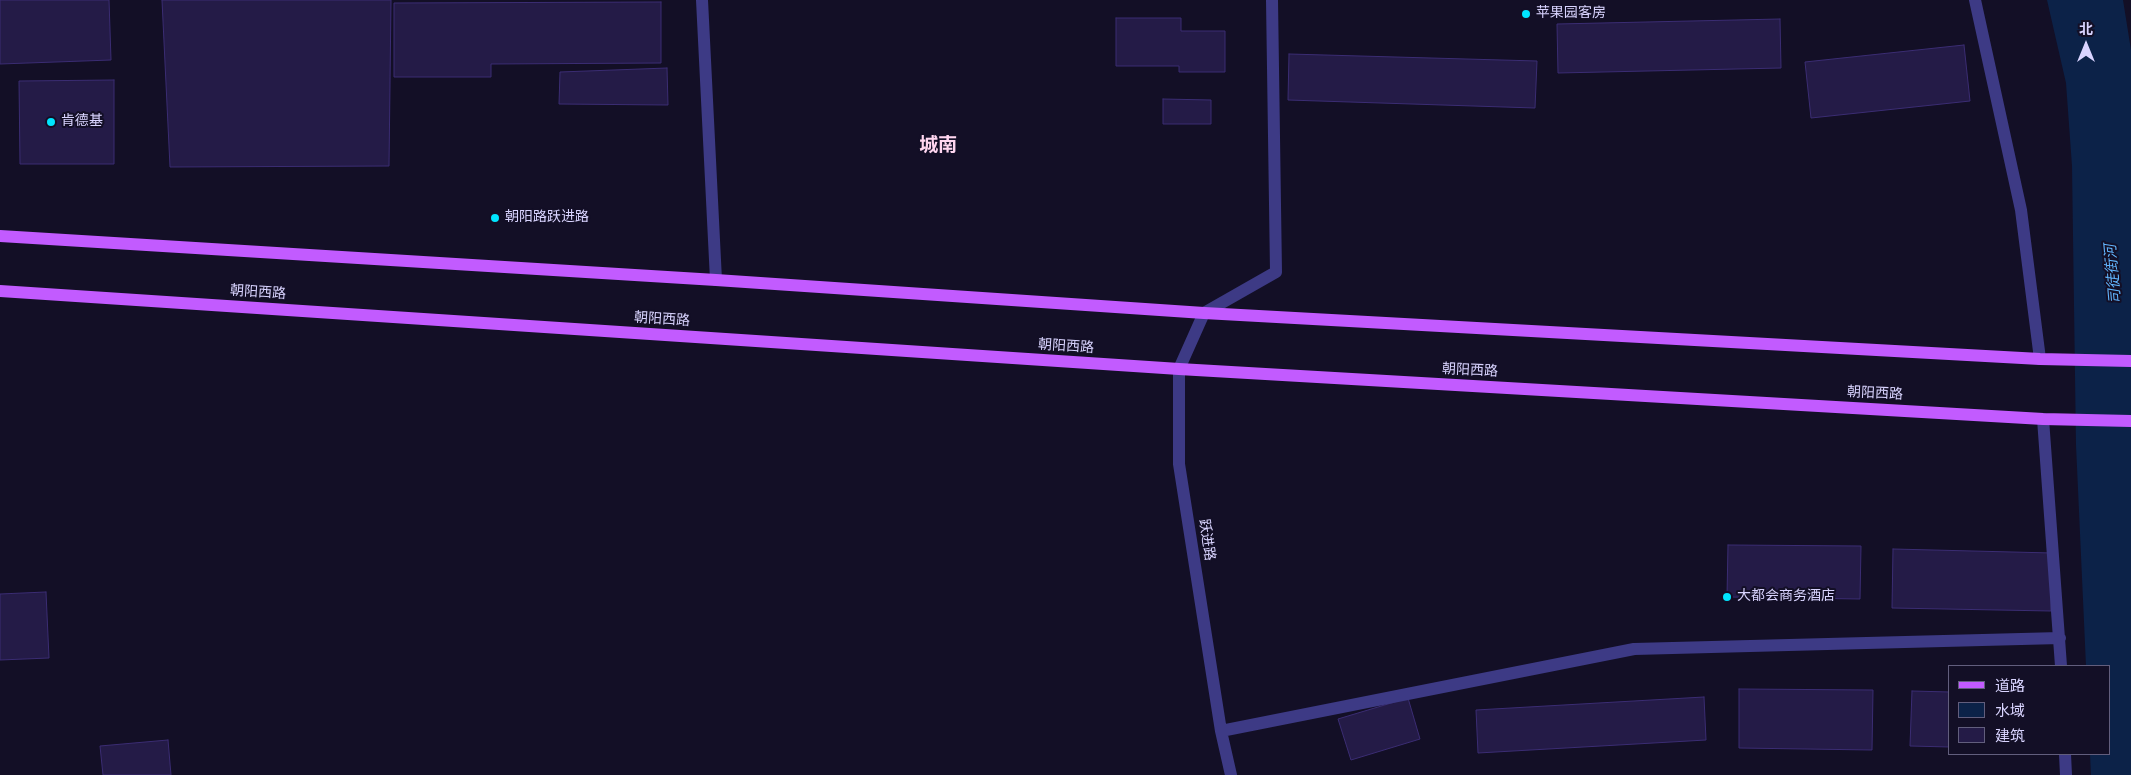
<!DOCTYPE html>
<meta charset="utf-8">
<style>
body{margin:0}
#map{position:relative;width:2131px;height:775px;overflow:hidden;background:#130f26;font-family:"Nunito Sans","Noto Sans SC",sans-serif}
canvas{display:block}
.legend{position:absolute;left:1948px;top:665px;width:162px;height:90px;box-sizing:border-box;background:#130f26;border:1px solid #625e7d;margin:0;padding:6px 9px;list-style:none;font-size:15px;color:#d9d4ff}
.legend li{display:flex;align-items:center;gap:10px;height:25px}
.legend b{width:25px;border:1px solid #625e7d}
.north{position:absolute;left:2061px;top:20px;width:50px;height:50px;-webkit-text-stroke:4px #130f26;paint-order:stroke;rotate:0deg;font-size:14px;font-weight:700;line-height:20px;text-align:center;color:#d9d4ff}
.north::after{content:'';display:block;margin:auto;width:18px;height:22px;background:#d9d4ff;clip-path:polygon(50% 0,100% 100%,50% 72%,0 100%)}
</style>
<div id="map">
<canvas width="2131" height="775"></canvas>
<ul class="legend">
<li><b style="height:6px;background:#c25bff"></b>道路</li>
<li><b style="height:14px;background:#0c2248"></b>水域</li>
<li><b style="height:14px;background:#241b47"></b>建筑</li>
</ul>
<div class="north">北</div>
</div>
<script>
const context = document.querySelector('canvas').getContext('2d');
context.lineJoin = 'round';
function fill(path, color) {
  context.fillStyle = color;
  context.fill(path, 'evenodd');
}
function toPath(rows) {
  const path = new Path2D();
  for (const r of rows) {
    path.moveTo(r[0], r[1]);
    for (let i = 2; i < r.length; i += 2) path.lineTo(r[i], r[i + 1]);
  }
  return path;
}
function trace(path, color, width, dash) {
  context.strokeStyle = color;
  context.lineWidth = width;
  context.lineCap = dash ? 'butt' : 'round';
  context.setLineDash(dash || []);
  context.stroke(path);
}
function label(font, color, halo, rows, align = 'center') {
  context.font = font + ' "Nunito Sans","Noto Sans SC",sans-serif';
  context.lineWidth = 4;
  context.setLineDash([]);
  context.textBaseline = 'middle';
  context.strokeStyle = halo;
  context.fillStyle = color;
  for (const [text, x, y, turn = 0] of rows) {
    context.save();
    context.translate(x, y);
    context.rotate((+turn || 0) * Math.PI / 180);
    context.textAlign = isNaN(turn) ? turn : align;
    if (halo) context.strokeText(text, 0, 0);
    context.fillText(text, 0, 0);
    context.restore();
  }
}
fill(toPath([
 [2047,0,2123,0,2131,50,2131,775,2091,775,2090,754,2110,754,2110,666,2086,666,2076,445,2072,166,2066,83]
]), '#0c2248');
const building = toPath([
 [0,0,109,0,111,60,0,64,0,0],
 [162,0,391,0,389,166,170,167,162,0],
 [661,2,661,63,491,64,491,77,394,77,394,3,661,2],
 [1116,18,1181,18,1181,31,1225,31,1225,72,1179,72,1179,66,1116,66,1116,18],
 [1780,19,1781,68,1558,73,1557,24,1780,19],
 [1964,45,1970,101,1811,118,1805,62,1964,45],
 [1289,54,1537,61,1535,108,1288,100,1289,54],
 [667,68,668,105,559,104,560,72,667,68],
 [114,80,114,164,20,164,19,81,114,80],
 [1163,99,1211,100,1211,124,1163,124,1163,99],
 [1728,545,1861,546,1860,599,1727,597,1728,545],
 [1893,549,2052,553,2051,611,1892,608,1893,549],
 [46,592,49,658,0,660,0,594,46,592],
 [1739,689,1873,690,1872,750,1739,748,1739,689],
 [1912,691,1950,692,1950,747,1910,746,1912,691],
 [1704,697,1706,740,1478,753,1476,710,1704,697],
 [1408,698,1420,739,1351,760,1338,719,1408,698],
 [168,740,171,775,103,775,100,746,168,740]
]);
fill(building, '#241b47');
trace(building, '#3b2d73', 1);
trace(toPath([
 [702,0,716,280],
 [1975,0,2021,210,2040,359],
 [2043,419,2061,666],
 [1221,731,1634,649,2060,638],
 [2065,754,2066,775],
 [1231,775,1221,731,1179,464,1179,369,1204,313,1276,272,1272,0]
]), '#3d3a85', 12);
trace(toPath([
 [0,236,716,280,1204,313,2040,359,2131,361],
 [0,291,1179,369,2043,419,2131,421]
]), '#c25bff', 12);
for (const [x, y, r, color] of [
 [1526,14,5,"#00e5ff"],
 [51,122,5,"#00e5ff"],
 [495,218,5,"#00e5ff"],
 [1727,597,5,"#00e5ff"]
]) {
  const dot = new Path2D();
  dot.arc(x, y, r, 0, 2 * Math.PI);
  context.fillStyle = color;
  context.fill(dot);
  trace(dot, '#130f26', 2);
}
label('14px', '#d9d4ff', '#130f26', [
 ["苹果园客房",1536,14],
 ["肯德基",61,122],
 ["朝阳路跃进路",505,218],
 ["大都会商务酒店",1737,597]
], 'left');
label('14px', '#d9d4ff', '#130f26', [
 ["朝阳西路",258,293,4],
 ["朝阳西路",662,320,4],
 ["朝阳西路",1066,347,4],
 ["朝阳西路",1470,371,3],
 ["朝阳西路",1875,394,3],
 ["跃进路",1206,540,81]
]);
label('italic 15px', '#62b6ff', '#130f26', [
 ["司徒街河",2114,274,-95]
]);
label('bold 19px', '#ffd6f0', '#130f26', [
 ["城南",938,146]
]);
</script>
